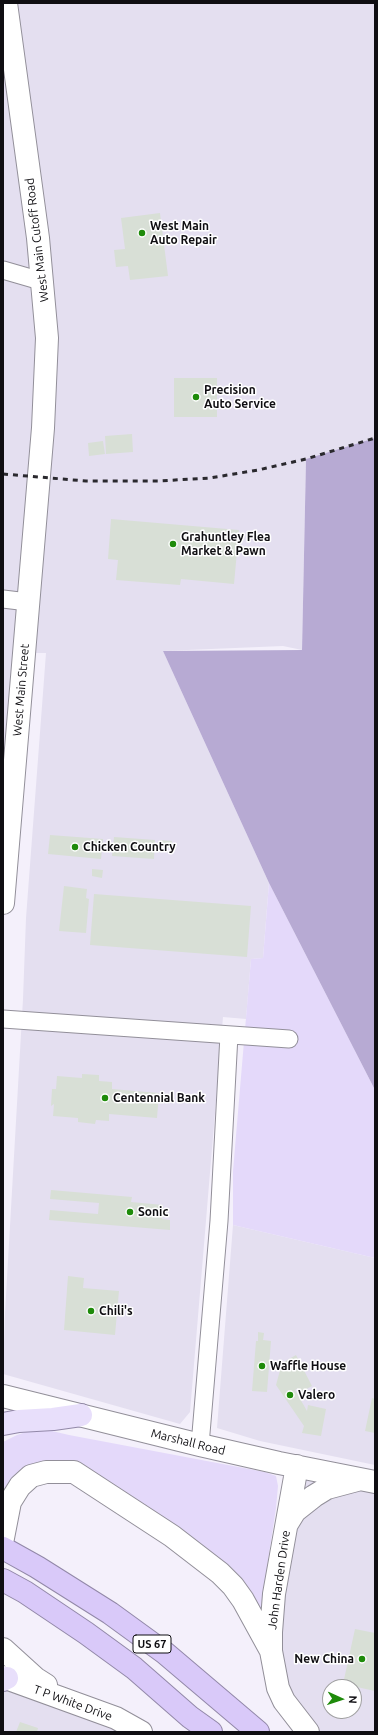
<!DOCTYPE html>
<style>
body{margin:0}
#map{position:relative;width:378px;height:1735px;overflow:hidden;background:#f4f0fb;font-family:Ubuntu,sans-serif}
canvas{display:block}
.frame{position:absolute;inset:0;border:4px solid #0f0e12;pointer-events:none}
.north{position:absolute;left:322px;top:1679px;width:40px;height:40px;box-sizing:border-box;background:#fff;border:1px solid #9f9fa0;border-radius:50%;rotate:93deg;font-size:11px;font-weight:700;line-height:16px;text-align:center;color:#0f0e12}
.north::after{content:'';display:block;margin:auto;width:14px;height:18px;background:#1e8b0a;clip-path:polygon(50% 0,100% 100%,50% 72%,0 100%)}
</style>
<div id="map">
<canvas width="378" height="1735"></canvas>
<div class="frame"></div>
<div class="north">N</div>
</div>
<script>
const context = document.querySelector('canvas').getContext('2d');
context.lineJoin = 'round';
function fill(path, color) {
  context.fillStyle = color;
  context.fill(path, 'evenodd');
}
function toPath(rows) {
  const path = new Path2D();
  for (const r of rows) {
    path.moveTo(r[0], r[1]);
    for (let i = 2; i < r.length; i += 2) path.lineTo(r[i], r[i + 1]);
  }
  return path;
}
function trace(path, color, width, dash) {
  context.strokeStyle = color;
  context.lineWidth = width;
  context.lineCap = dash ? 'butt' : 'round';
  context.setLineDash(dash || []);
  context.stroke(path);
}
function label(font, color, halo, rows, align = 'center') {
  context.font = font + ' Ubuntu,sans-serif';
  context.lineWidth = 3;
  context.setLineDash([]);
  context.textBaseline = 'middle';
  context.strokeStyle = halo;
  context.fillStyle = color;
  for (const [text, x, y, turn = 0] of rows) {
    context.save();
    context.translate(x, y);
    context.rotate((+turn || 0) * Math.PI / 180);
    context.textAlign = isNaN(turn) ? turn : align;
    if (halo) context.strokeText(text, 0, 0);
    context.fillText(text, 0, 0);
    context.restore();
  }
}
fill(toPath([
 [3,3,375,3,375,438,306,459,302,650,283,646,163,651,269,883,263,958,251,959,246,1019,223,1017,190,1412,180,1424,3,1374,5,1313,23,999,26,918,46,653,24,653,3,903],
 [233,1225,375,1258,375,1465,260,1441,217,1428],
 [297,1466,375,1483,375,1732,308,1732,271,1651],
 [330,1687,354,1687,354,1711,330,1711],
 [3,1677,141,1732,3,1732]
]), '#e4dff0');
fill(toPath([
 [269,883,375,1090,375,1258,233,1225,233,1171,251,959,263,958],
 [36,1431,52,1431,69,1435,265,1472,276,1476,278,1486,276,1508,260,1614,88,1469,58,1460,42,1463,22,1472,8,1483,3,1490,3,1442,17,1435,26,1432]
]), '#e4d9fa');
fill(toPath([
 [375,438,375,1090,269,883,163,651,302,650,306,459]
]), '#b7aad3');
fill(toPath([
 [160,213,168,276,130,280,128,266,116,267,114,250,125,249,121,218],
 [174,378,217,378,217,417,174,417],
 [132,434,133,452,106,454,105,436],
 [103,441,105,454,89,456,88,443],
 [111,519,239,530,234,584,181,579,180,585,116,580,118,560,108,559],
 [50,835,103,839,101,859,48,854],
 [114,837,155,840,154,859,112,856],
 [160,840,172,841,172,848,159,847],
 [92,869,103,870,102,878,92,876],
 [64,886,87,889,86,898,89,899,86,933,59,931],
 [94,894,251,906,247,957,90,945],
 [82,1074,99,1075,99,1081,112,1082,112,1089,159,1093,157,1118,109,1114,109,1121,96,1120,95,1124,78,1122,78,1118,53,1116,54,1104,51,1106,52,1089,56,1089,57,1076,82,1078],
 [51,1190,132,1197,131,1202,163,1205,162,1219,170,1220,170,1230,49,1220,50,1210,98,1214,99,1203,50,1199],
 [68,1276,84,1278,83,1288,119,1291,115,1335,64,1330],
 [258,1332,264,1333,263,1340,271,1341,267,1392,252,1391,256,1341,258,1341],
 [296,1355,312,1386,301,1392,298,1388,295,1390,307,1411,308,1405,326,1409,321,1436,302,1433,304,1426,276,1385,282,1363],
 [372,1398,375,1399,375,1433,365,1431],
 [355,1629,375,1633,375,1691,343,1684],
 [20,1722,38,1728,37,1732,16,1732]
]), '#d8dfd6');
const street = toPath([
 [3,270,41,281],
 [3,599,28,602],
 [3,1019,289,1039],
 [200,1445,219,1221,229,1035]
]);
const secondary = toPath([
 [3,903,43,428,47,338,38,238,6,3],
 [3,1396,200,1445,279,1463,375,1482],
 [297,1466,274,1594,271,1632,271,1651,278,1688,284,1701,308,1732],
 [287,1524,295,1511,314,1496,327,1488,357,1480],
 [3,1538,10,1502,20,1486,31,1476,46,1472,74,1472,172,1536,220,1573,233,1586,243,1600,271,1651],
 [3,1649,35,1678,46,1685],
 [3,1677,116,1718,141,1732]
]);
const primary = toPath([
 [3,1424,19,1421,53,1419,81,1415],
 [3,1680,7,1678]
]);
const highway = toPath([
 [3,1548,37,1567,110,1613,165,1653,258,1732],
 [3,1580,25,1592,86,1633,134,1668,190,1717,211,1732]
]);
trace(street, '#928f99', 19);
trace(secondary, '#928f99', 24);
trace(primary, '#9288a8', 24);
trace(highway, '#9288a8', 24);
trace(street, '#fff', 17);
trace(secondary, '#fff', 22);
trace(primary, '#e8dffb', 22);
trace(highway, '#d9c9f9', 22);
trace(toPath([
 [3,474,86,481,158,481,210,478,258,470,306,459,375,438]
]), '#2a292e', 3, [5, 5]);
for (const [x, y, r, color] of [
 [142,233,4,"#1e8b0a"],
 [196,397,4,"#1e8b0a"],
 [173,544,4,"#1e8b0a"],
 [75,847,4,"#1e8b0a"],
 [105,1098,4,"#1e8b0a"],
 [130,1212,4,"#1e8b0a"],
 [91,1311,4,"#1e8b0a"],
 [262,1366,4,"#1e8b0a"],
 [290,1395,4,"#1e8b0a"],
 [362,1659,4,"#1e8b0a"]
]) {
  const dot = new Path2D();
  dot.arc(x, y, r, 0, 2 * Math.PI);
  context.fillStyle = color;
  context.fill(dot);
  trace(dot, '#fff', 1.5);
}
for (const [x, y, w] of [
 [152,1644,38]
]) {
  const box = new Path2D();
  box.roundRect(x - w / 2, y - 9, w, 18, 3);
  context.fillStyle = '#fff';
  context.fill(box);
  trace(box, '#0f0e12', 1);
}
label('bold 11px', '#0f0e12', null, [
 ["US 67",152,1644]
]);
label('bold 12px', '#0f0e12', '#fff', [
 ["West Main",150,226],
 ["Auto Repair",150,240],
 ["Precision",204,390],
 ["Auto Service",204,404],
 ["Grahuntley Flea",181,537],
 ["Market & Pawn",181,551],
 ["Chicken Country",83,847],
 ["Centennial Bank",113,1098],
 ["Sonic",138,1212],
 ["Chili's",99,1311],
 ["Waffle House",270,1366],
 ["Valero",298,1395],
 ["New China",354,1659,"right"]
], 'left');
label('12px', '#0f0e12', '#fff', [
 ["West Main Cutoff Road",37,240,-97],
 ["West Main Street",21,690,-85],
 ["Marshall Road",188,1442,14],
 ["John Harden Drive",279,1580,-82],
 ["T P White Drive",73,1703,20]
]);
</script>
